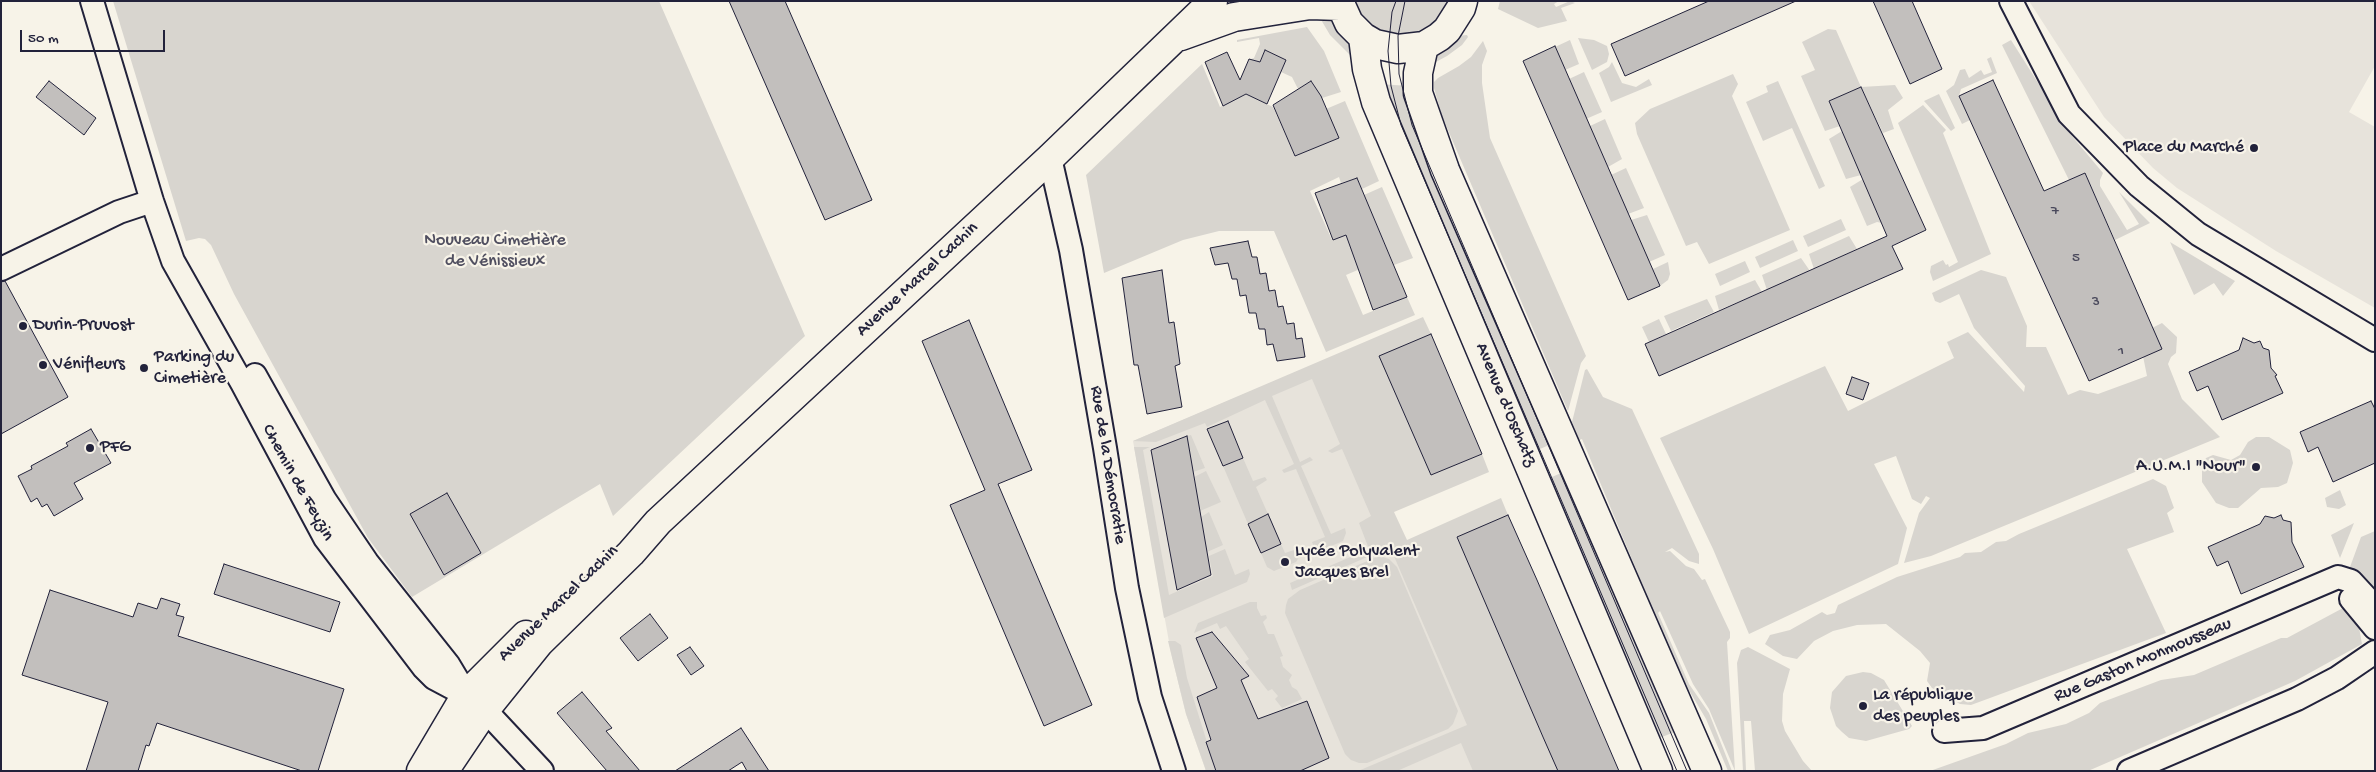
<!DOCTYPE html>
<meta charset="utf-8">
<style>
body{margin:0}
#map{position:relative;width:2376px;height:772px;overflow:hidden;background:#f7f3e8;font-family:"Gochi Hand",sans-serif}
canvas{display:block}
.frame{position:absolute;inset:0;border:2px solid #22223b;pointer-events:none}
.scale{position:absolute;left:20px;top:30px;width:145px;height:22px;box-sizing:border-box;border:2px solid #22223b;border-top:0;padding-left:6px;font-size:15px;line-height:18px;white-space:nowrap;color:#22223b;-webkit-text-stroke:4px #f7f3e8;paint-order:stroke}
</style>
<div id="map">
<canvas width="2376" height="772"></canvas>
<div class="frame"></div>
<div class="scale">50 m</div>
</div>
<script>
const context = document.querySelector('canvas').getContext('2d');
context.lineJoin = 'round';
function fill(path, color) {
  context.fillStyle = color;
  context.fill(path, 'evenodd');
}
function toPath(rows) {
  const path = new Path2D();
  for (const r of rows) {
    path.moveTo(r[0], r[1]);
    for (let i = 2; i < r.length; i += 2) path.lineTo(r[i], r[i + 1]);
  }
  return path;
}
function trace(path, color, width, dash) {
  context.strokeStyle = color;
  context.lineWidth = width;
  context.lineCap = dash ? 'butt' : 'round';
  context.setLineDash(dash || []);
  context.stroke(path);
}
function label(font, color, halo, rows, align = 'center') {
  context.font = font + ' "Gochi Hand",sans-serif';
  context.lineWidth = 4.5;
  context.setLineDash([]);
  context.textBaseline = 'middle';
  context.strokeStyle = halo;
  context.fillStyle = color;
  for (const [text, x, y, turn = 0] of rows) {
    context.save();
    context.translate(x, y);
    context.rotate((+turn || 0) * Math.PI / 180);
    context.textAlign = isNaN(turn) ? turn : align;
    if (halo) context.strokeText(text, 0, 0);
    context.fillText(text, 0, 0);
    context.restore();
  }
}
fill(toPath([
 [2029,1,2375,1,2375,66,2349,112,2375,127,2375,308,2276,251,2177,188,2153,168,2104,117],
 [1327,359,1506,771,1206,771,1186,714,1171,653,1133,441]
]), '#e7e3db');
fill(toPath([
 [113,1,659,1,805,336,613,516,600,484,412,597,368,538,234,294,211,245,205,239,199,238,186,241],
 [1352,1,1449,1,1438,20,1426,29,1413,34,1398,36,1378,31,1368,24,1359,16],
 [1500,1,1559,1,1554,4,1556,7,1570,1,1575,3,1561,8,1567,21,1538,28,1498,9],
 [1320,18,1332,19,1353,47,1351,56,1330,35],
 [1307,27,1324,51,1341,92,1322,98,1311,81,1298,89,1292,77,1281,72,1286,60,1265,50,1259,63,1251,59,1254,58,1260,44,1259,38,1237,42,1237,40],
 [1828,29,1836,30,1861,87,1895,85,1903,98,1888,110,1894,129,1883,133,1861,87,1829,101,1840,126,1825,131,1801,76,1815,70,1802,42],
 [1467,35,1468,37,1462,45,1447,56,1434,63,1427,61,1456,36],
 [1578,38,1594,40,1607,46,1609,54,1607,62,1592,70],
 [1570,40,1579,64,1565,70,1555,47],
 [2011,40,2071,135,2103,173,2100,180,2100,186,2127,230,2139,224,2119,192,2150,223,2115,240,2085,173,2069,180,2002,45],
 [1483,41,1487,51,1482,65,1482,83,1490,138,1586,356,1581,363,1568,411,1442,116,1434,88,1434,82,1438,78,1459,66,1471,57],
 [1991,57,1997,73,1961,89,1959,96,1970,120,1962,124,1946,91,1954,85,1960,70,1965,69,1969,78,1981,70,1984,75,1992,72,1987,59],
 [1612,62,1622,83,1636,87,1649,79,1652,85,1611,102,1599,73,1609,67],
 [1202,64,1220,107,1246,94,1273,107,1295,156,1339,138,1326,109,1345,101,1379,181,1362,189,1357,178,1341,183,1339,177,1310,191,1332,240,1346,235,1360,269,1346,275,1363,315,1407,297,1415,315,1326,352,1274,231,1219,231,1183,240,1104,273,1086,175],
 [1584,72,1602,112,1586,119,1569,79],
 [1733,74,1738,84,1732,96,1790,230,1709,264,1697,242,1686,246,1637,134,1635,123,1650,109],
 [1778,81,1825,186,1819,189,1792,128,1763,141,1746,102,1768,92,1766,86],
 [1378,84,1410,86,1556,442,1533,452],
 [1939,94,1955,128,1951,131,1924,101],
 [1923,105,1946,130,1943,133,1991,254,1933,281,1930,272,1931,266,1943,260,1946,265,1948,264,1949,267,1958,262,1898,123],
 [1605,119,1622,159,1608,167,1590,126],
 [1842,131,1861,175,1846,179,1829,139],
 [1626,168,1644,208,1628,214,1611,175],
 [1863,179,1882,223,1877,222,1867,226,1850,187],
 [1382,187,1413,258,1394,265,1364,195],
 [1647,215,1665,255,1649,262,1631,220],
 [1841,219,1846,230,1808,247,1803,236],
 [1849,236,1857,249,1814,269,1809,254],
 [1793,240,1798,251,1760,268,1755,257],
 [2170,242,2235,281,2223,296,2214,283,2194,295],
 [1801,258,1810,271,1767,290,1762,275],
 [1745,261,1750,272,1720,286,1715,274],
 [1668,262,1670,274,1668,280,1660,286,1653,269],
 [1981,270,2006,277,2027,326,2026,347,2046,347,2068,395,2080,390,2098,394,2147,376,2143,356,2162,349,2152,328,2162,323,2177,337,2176,353,2171,357,2168,364,2182,399,2220,437,1931,556,1904,563,1919,513,1930,498,1926,496,1921,504,1912,499,1896,456,1874,464,1907,528,1898,564,1749,634,1713,549,1660,438,1825,366,1848,411,1954,358,1947,342,1968,332,2024,392,2025,386,1974,328,1959,294,1940,303,1935,301,1932,293],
 [1755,280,1762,292,1719,310,1715,296],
 [1707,299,1714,312,1671,331,1664,316],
 [1423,317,1431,334,1380,356,1431,475,1482,454,1489,472,1394,512,1407,540,1501,498,1508,515,1458,537,1543,737,1571,771,1473,771,1461,743,1397,771,1358,771,1467,725,1390,547,1292,590,1290,583,1369,549,1359,523,1371,516,1342,449,1332,453,1328,451,1340,444,1312,379,1272,396,1300,462,1310,457,1313,460,1301,466,1331,534,1345,528,1346,533,1343,541,1322,550,1314,547,1312,542,1325,537,1296,469,1284,473,1282,470,1294,464,1265,400,1207,427,1205,423,1156,442,1133,441],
 [1659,319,1666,334,1649,342,1642,327],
 [1587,369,1603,397,1632,409,1699,554,1699,564,1689,561,1672,548,1665,552,1670,551,1686,566,1694,569,1702,580,1705,579,1730,632,1730,638,1727,642,1735,771,1709,709,1693,684,1660,611,1658,613,1689,684,1709,713,1732,771,1728,771,1706,719,1680,675,1582,439,1579,440,1572,422,1585,370],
 [1191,435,1205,468,1193,472,1187,436],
 [2256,437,2269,437,2290,450,2293,463,2287,483,2278,487,2261,488,2238,508,2229,508,2216,503,2202,482,2202,466,2206,458,2213,455,2231,460,2240,455,2248,442],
 [1134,447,1150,447,1143,450,1169,595,1213,576,1209,556,1225,549,1235,575,1249,569,1250,574,1247,582,1164,618],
 [1243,458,1253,481,1265,477,1267,480,1256,487,1268,514,1248,524,1223,466],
 [1568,470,1682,729,1652,741,1545,480],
 [1206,471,1221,502,1200,511,1194,477],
 [2153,479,2166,486,2174,508,2167,513,2174,532,2127,549,2166,633,1971,705,1960,704,1932,688,1927,681,1930,663,1920,651,1886,624,1857,625,1833,631,1814,641,1797,659,1783,656,1765,644,1770,635,1790,630,1822,612,1827,615,1835,613,1838,605,1897,577,1960,557,1965,553,1981,552,1996,542,2006,541,2019,534],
 [2340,490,2346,505,2339,509,2327,507,2325,498],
 [1209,512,1223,545,1207,552,1201,517],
 [2354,523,2340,558,2331,535],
 [2375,531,2375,594,2351,571,2350,567,2361,537],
 [1281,544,1285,553,1297,549,1299,557,1296,562,1274,571,1267,567,1261,553],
 [1379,556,1389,559,1397,567,1458,711,1453,724,1448,729,1367,763,1359,763,1351,760,1345,754,1285,613,1286,605,1288,599,1300,590],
 [1250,602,1257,602,1257,608,1261,616,1266,615,1267,618,1263,622,1268,634,1274,634,1283,656,1280,657,1283,667,1292,675,1289,680,1292,687,1297,690,1302,699,1282,708,1275,699,1278,696,1272,689,1268,691,1245,662,1249,659,1226,626,1220,629,1217,623,1194,633,1198,623],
 [2343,608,2358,622,2362,644,2295,681,2088,771,1930,771,2006,744,2028,733,2066,724,2089,713,2100,703,2161,680,2194,675,2281,638,2287,638],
 [1168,641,1175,641,1181,645,1187,678,1216,771,1206,771,1204,765,1186,714],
 [1748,647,1790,669,1783,694,1782,721,1785,731,1803,761,1812,771,1755,771,1751,721,1744,721,1746,771,1743,771,1737,663,1741,650],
 [1863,672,1871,673,1884,680,1912,726,1909,729,1866,741,1849,738,1842,732,1836,726,1830,708,1832,692,1846,676]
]), '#d8d5cf');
const building = toPath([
 [729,1,785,1,872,200,825,220,729,1],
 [1709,1,1796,1,1625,76,1611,44,1709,1],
 [1873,1,1912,1,1942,69,1910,84,1873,1],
 [1555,46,1660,286,1628,300,1523,61,1555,46],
 [1265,50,1286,60,1267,104,1246,94,1223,106,1205,62,1227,52,1240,80,1249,59,1260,62,1265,50],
 [1993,80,2044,191,2085,173,2162,349,2089,381,1959,96,1993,80],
 [49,81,96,118,84,135,36,97,49,81],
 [1311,81,1321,96,1339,138,1295,156,1273,105,1311,81],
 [1861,87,1926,230,1892,246,1903,269,1659,376,1645,344,1887,236,1829,101,1861,87],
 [1357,178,1407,297,1373,310,1346,235,1333,240,1315,193,1357,178],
 [1248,241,1252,257,1257,257,1260,274,1266,273,1269,291,1275,290,1278,307,1283,306,1287,324,1294,323,1296,339,1302,338,1305,357,1277,361,1273,344,1267,345,1265,329,1259,329,1256,313,1249,313,1246,295,1240,296,1237,279,1232,279,1228,263,1215,265,1210,248,1248,241],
 [1162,270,1169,323,1174,322,1180,364,1175,366,1182,407,1147,414,1138,365,1134,365,1122,278,1162,270],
 [5,281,68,397,1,434,1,282,5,281],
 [969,320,1032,470,998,484,1092,705,1044,726,950,505,985,490,922,341,969,320],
 [1431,334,1482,454,1431,475,1379,356,1431,334],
 [2243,338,2254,343,2260,341,2263,348,2269,350,2271,368,2277,375,2275,376,2283,393,2222,420,2208,386,2197,391,2189,372,2239,350,2243,338],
 [1852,377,1869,383,1863,400,1846,394,1852,377],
 [2371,401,2375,409,2375,463,2333,482,2318,447,2308,452,2300,432,2371,401],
 [1228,421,1243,458,1223,466,1207,429,1228,421],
 [91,429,111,463,74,483,83,499,54,516,47,504,42,507,37,498,31,502,18,476,32,469,31,466,68,446,66,443,91,429],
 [1187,436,1211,575,1177,590,1151,450,1187,436],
 [447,493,481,553,444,575,410,514,447,493],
 [1268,514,1281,544,1261,553,1248,524,1268,514],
 [1508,515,1537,580,1619,771,1558,771,1543,737,1457,537,1508,515],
 [2281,515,2283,520,2291,522,2292,542,2304,567,2241,594,2228,561,2217,566,2208,547,2260,524,2265,516,2274,518,2281,515],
 [224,564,340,602,330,632,214,594,224,564],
 [50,590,133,617,138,603,157,609,161,598,180,604,176,615,184,617,178,636,344,689,318,771,302,771,157,723,149,746,146,745,138,771,86,771,108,702,22,675,50,590],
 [650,614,668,638,638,661,620,638,650,614],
 [1212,632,1249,676,1241,680,1258,719,1307,701,1329,758,1300,771,1216,771,1206,742,1211,740,1197,697,1217,688,1196,638,1212,632],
 [690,647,704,666,691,675,677,655,690,647],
 [582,692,612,728,606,731,640,771,607,771,557,713,582,692],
 [741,728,769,771,747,771,742,762,728,771,675,771,741,728]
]);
fill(building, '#c2bfbd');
trace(building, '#22223b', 1);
const minor = toPath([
 [92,1,152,201,173,261,242,383,325,538,424,668,434,678,466,695,485,710,542,771],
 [2011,1,2069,114,2139,186,2198,234,2375,340],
 [1050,158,1071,250,1105,448,1127,588,1150,697,1174,771],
 [1,269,119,212,152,201],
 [255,375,325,500,367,562,448,664,466,694],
 [2351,599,2375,628],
 [1944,731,1983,728,2338,577,2351,581,2375,607],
 [2129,771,2297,699,2337,678,2375,652]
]);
const tertiary = toPath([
 [1339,1,1349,23,1363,37,1375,44,1398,49,1424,46,1439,37,1447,30,1461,8,1463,1],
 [1181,36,1234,17,1310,5,1340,6],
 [1363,37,1367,69,1376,102,1658,771],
 [1424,46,1418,73,1418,93,1445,170,1707,771],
 [421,771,466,695,526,635],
 [444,771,485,710,539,643,631,553,658,522,1050,158,1213,1]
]);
trace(minor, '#22223b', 26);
trace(tertiary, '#22223b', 31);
trace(minor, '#f7f3e8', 22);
trace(tertiary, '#f7f3e8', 28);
trace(toPath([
 [1396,1,1392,12,1388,51,1391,86,1401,125,1677,771],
 [1405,1,1398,36,1399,74,1412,125,1687,771]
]), '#22223b', 1);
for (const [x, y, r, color] of [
 [2254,148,5,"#22223b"],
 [23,326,5,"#22223b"],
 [43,365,5,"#22223b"],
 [144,368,5,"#22223b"],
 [90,448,5,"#22223b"],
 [2256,467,5,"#22223b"],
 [1285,562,5,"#22223b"],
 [1863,706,5,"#22223b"]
]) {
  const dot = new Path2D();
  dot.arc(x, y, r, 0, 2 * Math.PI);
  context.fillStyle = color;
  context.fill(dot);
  trace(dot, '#f7f3e8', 2);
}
label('15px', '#4a495c', null, [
 ["7",2055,212],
 ["5",2076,259],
 ["3",2096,303],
 ["1",2121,352]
]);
label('18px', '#22223b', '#f7f3e8', [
 ["Place du Marché",2244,148,"right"],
 ["Durin-Pruvost",33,326],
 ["Parking du",154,358],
 ["Cimetière",154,379],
 ["Vénifleurs",53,365],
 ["PFG",100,448],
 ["A.U.M.I \"Nour\"",2246,467,"right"],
 ["Lycée Polyvalent",1295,552],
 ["Jacques Brel",1295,573],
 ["La république",1873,696],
 ["des peuples",1873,717]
], 'left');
label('18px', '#504f60', '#f7f3e8', [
 ["Nouveau Cimetière",495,241],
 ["de Vénissieux",495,262]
]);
label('18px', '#22223b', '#f7f3e8', [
 ["Avenue Marcel Cachin",918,280,-43],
 ["Avenue d'Oschatz",1505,405,67],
 ["Rue de la Démocratie",1107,465,81],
 ["Chemin de Feyzin",297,483,61],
 ["Avenue Marcel Cachin",559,604,-44],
 ["Rue Gaston Monmousseau",2143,661,-23]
]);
</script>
